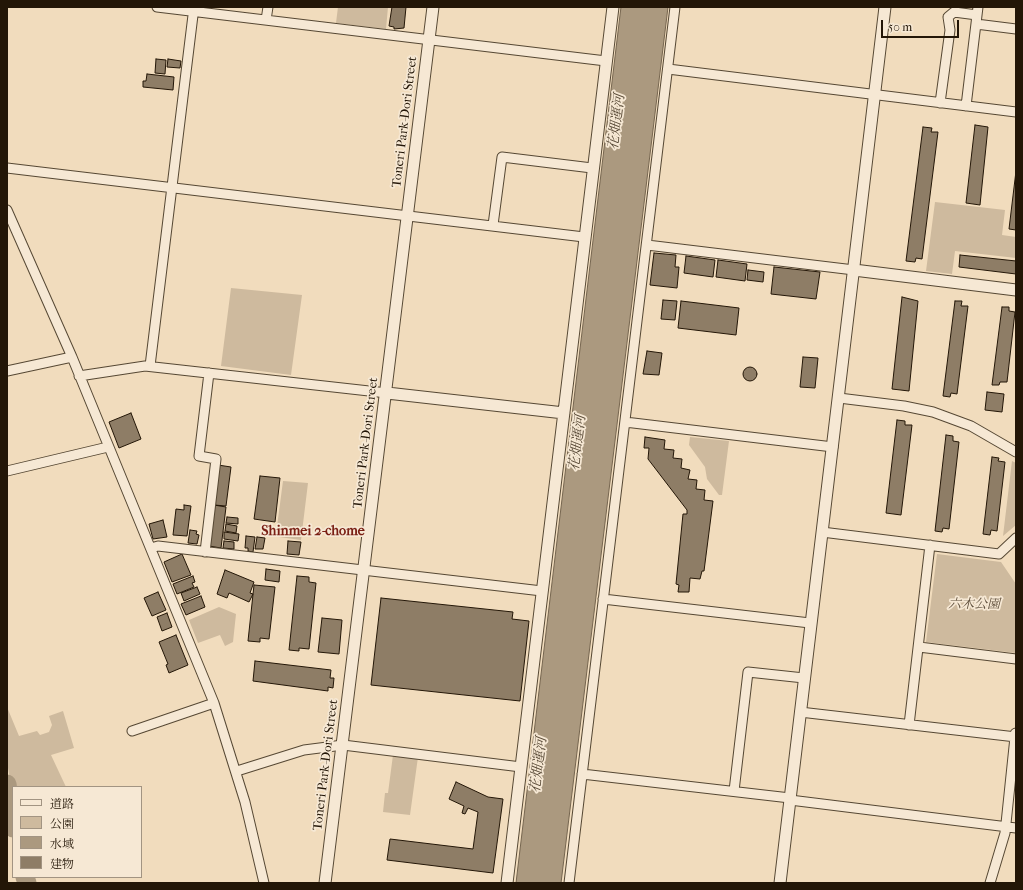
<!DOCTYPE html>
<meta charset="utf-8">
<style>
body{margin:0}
#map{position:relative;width:1023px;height:890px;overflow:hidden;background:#f1dcbd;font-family:"IM FELL French Canon","Noto Serif JP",serif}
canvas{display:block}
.frame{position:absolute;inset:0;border:8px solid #231607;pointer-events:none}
.legend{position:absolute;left:12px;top:786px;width:130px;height:92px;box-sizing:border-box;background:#f6e8d4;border:1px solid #a29482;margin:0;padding:5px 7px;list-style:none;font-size:12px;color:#231607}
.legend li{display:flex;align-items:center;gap:8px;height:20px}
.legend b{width:20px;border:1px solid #a29482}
.scale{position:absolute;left:881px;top:20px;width:78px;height:18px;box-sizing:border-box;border:2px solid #231607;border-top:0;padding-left:5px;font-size:12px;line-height:14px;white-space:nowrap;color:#231607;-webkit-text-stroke:3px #f6e8d4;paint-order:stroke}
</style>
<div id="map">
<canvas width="1023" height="890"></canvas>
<div class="frame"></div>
<ul class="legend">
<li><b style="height:5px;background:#f6e8d4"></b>道路</li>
<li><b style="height:11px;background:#ceba9e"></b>公園</li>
<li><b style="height:11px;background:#ab997f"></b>水域</li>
<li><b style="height:11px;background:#8e7d66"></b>建物</li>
</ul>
<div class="scale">50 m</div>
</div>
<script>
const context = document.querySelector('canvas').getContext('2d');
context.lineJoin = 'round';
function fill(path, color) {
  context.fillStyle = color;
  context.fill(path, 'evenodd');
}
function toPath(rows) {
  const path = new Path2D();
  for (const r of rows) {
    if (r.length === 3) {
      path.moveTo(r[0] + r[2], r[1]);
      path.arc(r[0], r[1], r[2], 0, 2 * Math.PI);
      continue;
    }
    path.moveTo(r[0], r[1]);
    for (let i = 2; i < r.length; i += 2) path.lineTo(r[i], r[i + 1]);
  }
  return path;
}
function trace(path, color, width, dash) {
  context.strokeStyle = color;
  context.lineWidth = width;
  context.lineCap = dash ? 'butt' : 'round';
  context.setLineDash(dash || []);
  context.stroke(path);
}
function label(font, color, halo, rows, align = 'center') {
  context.font = font + ' "IM FELL French Canon","Noto Serif JP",serif';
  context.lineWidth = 3.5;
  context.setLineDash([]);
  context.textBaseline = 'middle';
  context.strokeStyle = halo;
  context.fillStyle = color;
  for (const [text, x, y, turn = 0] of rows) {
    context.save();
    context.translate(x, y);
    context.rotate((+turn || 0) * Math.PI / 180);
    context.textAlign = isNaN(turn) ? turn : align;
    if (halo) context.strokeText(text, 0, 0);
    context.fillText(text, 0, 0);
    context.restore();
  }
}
fill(toPath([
 [338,7,388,7,386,29,336,23],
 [935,202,1005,210,1002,235,1016,237,1016,258,955,251,952,274,926,271],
 [231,288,302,295,291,375,221,366],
 [690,437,729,441,722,495,719,495,707,479,705,467,689,445],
 [1012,461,1016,463,1016,525,1003,536],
 [283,481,308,483,301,540,279,537,276,534],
 [937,554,1001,562,1016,584,1016,653,926,642],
 [219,607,236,614,233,642,225,646,220,635,198,643,189,620],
 [7,707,19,736,37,731,40,735,49,732,52,725,49,716,63,711,74,748,51,755,66,787,13,787,13,797,7,762],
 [393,755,418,757,410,815,383,812,385,793,388,793]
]), '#ceba9e');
const water = toPath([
 [621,7,668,7,561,883,516,883,621,7]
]);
fill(water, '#ab997f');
trace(water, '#75654f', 1);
trace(toPath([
 [7,784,13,828],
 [25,877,27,883]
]), '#ab997f', 19);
const building = toPath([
 [392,7,406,7,404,28,394,29,394,27,389,26,392,7],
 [156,59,166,60,165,74,155,73,156,59],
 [168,59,181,61,180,68,167,67,168,59],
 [147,74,174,77,173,90,143,87,143,81,146,81,147,74],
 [975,125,988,127,980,205,966,203,975,125],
 [923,127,932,128,931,132,938,132,922,259,916,258,915,262,906,261,923,127],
 [1016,171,1016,230,1009,229,1016,171],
 [654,253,676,255,675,267,679,267,677,288,650,285,654,253],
 [960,255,1016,261,1016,274,959,267,960,255],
 [686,256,715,260,713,277,684,273,686,256],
 [718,260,747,264,745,281,716,277,718,260],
 [774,267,820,272,816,299,771,294,774,267],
 [748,270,764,272,763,282,747,280,748,270],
 [902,297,918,301,909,391,892,389,902,297],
 [663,300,677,301,675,320,661,319,663,300],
 [681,301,739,308,736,335,678,328,681,301],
 [955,301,962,301,961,306,968,306,957,394,951,393,950,397,943,396,955,301],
 [1002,307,1009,307,1009,311,1015,312,1007,382,1000,382,999,385,992,385,1002,307],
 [647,351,662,353,659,375,643,374,647,351],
 [803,357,818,358,815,388,800,387,803,357],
 [750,374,7],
 [987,392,1004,394,1002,412,985,410,987,392],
 [131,413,141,439,119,448,109,422,131,413],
 [897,420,905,421,905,425,912,425,901,515,886,513,897,420],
 [946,435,953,436,953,441,959,442,949,529,943,528,942,532,935,531,946,435],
 [645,437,665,440,664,449,674,450,673,458,682,459,681,468,690,470,688,479,697,480,696,489,705,490,704,500,713,501,704,571,702,571,700,579,690,578,689,592,678,592,679,585,676,584,683,514,687,514,687,510,648,459,649,448,644,448,645,437],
 [992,457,999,458,998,461,1005,462,997,531,991,530,990,535,983,534,992,457],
 [218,465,231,467,226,506,214,505,218,465],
 [260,476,280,478,275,522,254,519,260,476],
 [184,505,191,506,187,536,173,535,176,509,184,510,184,505],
 [214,505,226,507,221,548,209,546,214,505],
 [227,517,238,518,238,524,226,523,227,517],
 [163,520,167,537,153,539,149,524,163,520],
 [226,524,237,526,236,533,225,531,226,524],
 [190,530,197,531,196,534,199,535,197,544,188,543,190,530],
 [224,532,239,534,238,541,224,539,224,532],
 [246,536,255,537,253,552,248,551,248,548,245,548,246,536],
 [257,537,265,538,263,549,255,549,257,537],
 [224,541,234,542,234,549,223,548,224,541],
 [288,541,301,542,299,555,287,554,288,541],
 [182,554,191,575,172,582,164,562,182,554],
 [266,569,280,571,279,582,265,580,266,569],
 [225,570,254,582,250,593,253,594,249,602,229,593,227,598,217,594,225,570],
 [193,576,195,582,192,583,194,587,177,594,173,584,193,576],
 [297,576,309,577,309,582,316,583,309,649,299,648,299,651,289,650,297,576],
 [254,585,275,587,269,639,260,638,260,642,248,641,254,585],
 [197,587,200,594,184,601,181,593,197,587],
 [158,592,166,610,152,616,144,598,158,592],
 [201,596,205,607,186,615,181,604,201,596],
 [381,598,513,612,512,619,529,621,520,701,371,685,381,598],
 [167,613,172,627,162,631,157,617,167,613],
 [322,618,342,620,339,654,318,652,322,618],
 [176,635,188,665,169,673,166,665,168,664,159,642,176,635],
 [255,661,331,670,330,678,334,678,333,688,328,687,328,691,253,681,255,661],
 [456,782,488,797,503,799,493,873,387,860,390,839,473,849,478,812,468,808,465,814,462,813,464,806,449,799,456,782]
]);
fill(building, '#8e7d66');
trace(building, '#231607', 1);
const minor = toPath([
 [157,7,606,61],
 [266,20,268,7],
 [976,24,1016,29],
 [668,69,1016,112],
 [940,103,950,30,948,17,954,12,977,15],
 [966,106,978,7],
 [7,168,584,237],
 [7,210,72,357,214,703,245,802,264,883],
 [493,225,502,157,592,168],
 [647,245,854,270],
 [150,366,194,7],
 [7,371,72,357],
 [79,376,145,366,387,393],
 [839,398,904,406,933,412,971,426,1016,452],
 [625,422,833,447],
 [7,471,108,447],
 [822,532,999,554,1016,538],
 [151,548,158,546,542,591],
 [205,552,216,459,199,456,209,373],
 [603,599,810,623],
 [919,647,1016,659],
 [800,712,1016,737],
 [909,725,930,545],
 [132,731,214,703],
 [237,771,304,750,343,745,521,767],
 [582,774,790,798],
 [734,791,748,672,804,678],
 [790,800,1016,828],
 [569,883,675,7],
 [990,883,1005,833,1015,737]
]);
const tertiary = toPath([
 [854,270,1016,290],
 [387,393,564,413],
 [1015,737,1016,734],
 [325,883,433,7],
 [507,883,613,7],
 [780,883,885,7]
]);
trace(minor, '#564834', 11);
trace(tertiary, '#564834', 13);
trace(minor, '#f6e8d4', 9);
trace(tertiary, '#f6e8d4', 11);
label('13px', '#231607', '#f6e8d4', [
 ["Toneri Park-Dori Street",405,122,-83],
 ["Toneri Park-Dori Street",366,443,-83],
 ["Toneri Park-Dori Street",326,765,-83]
]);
label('italic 13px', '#5f4f3c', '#f6e8d4', [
 ["六木公園",974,605]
]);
label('italic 14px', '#594a37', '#f6e8d4', [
 ["花畑運河",617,122,-83],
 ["花畑運河",578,443,-83],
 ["花畑運河",539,765,-83]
]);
label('bold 14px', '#7a1f14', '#f6e8d4', [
 ["Shinmei 2-chome",313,532]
]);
</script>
